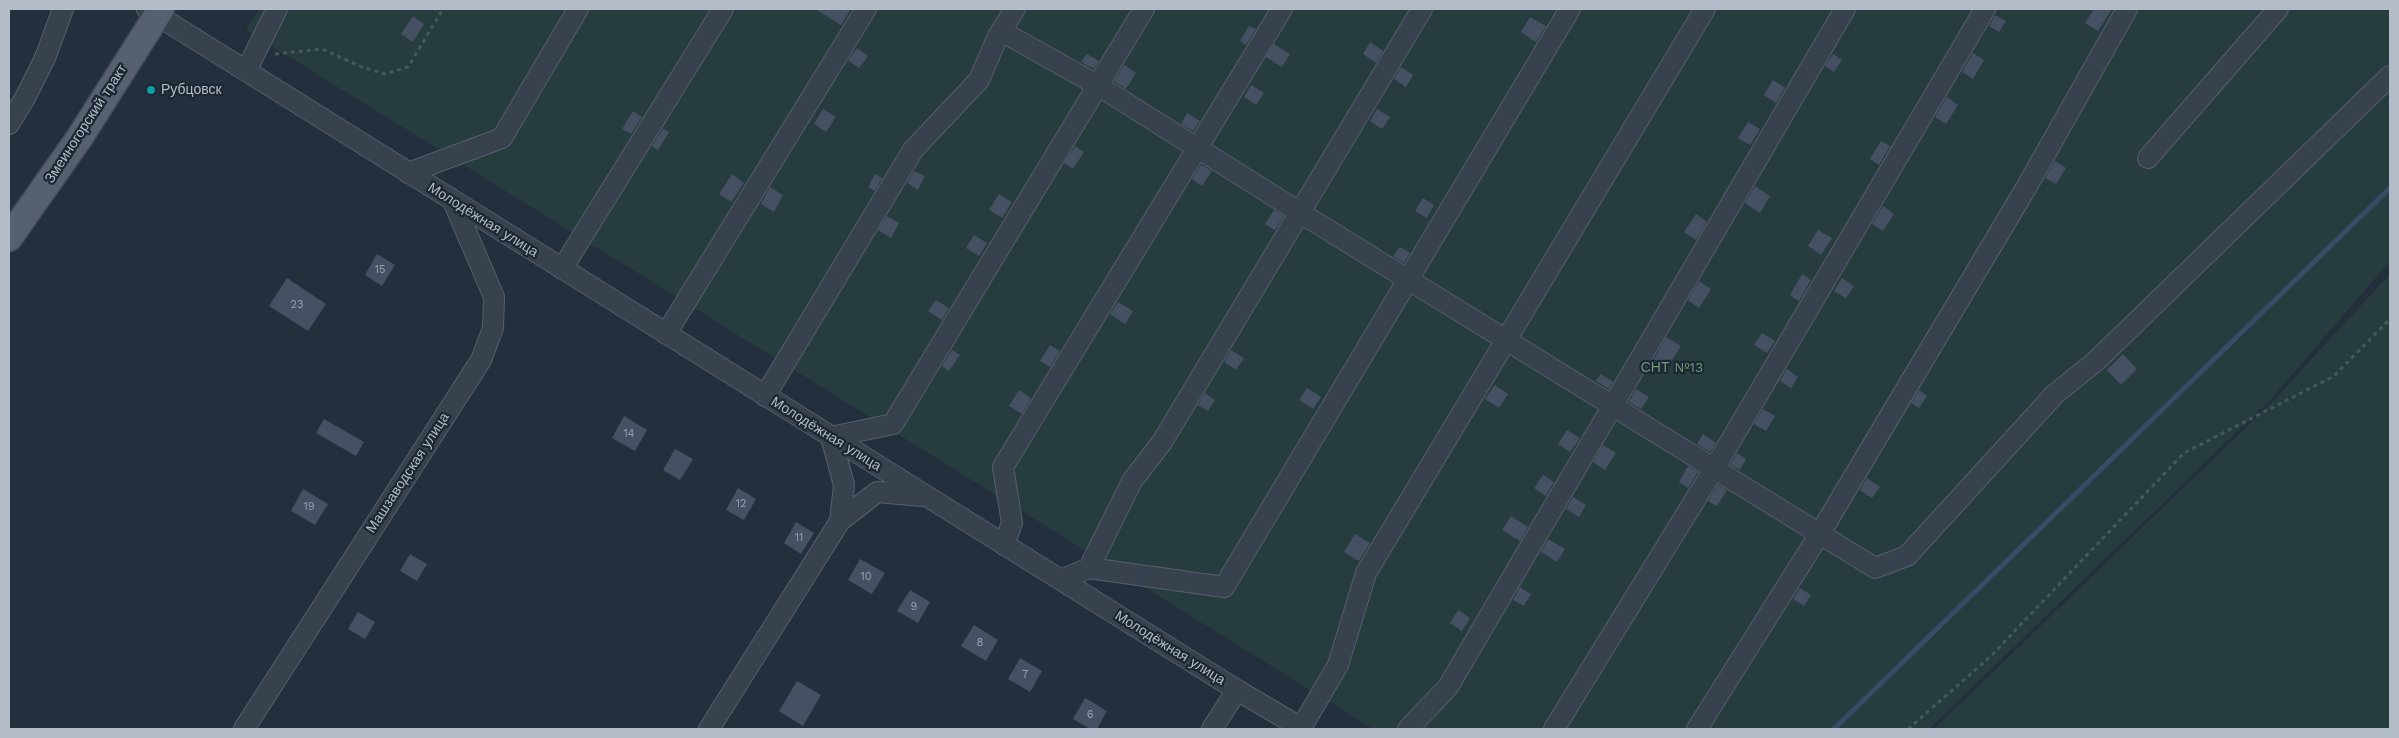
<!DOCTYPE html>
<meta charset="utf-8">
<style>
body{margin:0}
#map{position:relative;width:2399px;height:738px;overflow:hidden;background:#242f3e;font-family:"Work Sans",sans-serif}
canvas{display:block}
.frame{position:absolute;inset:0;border:10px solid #b4bcc9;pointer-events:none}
</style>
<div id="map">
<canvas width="2399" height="738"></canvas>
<div class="frame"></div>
</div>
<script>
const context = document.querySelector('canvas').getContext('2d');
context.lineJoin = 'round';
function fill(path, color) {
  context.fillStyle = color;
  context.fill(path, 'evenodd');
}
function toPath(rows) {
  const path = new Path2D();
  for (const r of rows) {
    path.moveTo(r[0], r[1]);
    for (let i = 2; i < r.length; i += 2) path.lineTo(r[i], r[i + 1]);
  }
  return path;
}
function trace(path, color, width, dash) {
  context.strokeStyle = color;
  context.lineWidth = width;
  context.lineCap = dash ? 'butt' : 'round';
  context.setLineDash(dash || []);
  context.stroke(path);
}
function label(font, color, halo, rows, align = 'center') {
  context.font = font + ' "Work Sans",sans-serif';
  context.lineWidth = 4.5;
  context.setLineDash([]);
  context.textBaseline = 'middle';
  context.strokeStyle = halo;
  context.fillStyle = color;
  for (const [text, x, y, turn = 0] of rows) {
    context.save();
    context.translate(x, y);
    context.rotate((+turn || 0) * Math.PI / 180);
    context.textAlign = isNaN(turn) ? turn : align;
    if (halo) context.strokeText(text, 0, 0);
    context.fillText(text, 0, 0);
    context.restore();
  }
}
fill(toPath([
 [259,9,2390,9,2390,261,2271,399,1929,729,1373,729,246,30],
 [2390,274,2390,729,1934,729,2272,402]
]), '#263c3f');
trace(toPath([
 [1834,729,2390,188]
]), '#394c67', 5);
fill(toPath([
 [815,9,851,9,841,25],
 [2094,9,2112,9,2098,31,2085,23],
 [1995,15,2006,21,1999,32,1989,26],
 [413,16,424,24,413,42,401,34],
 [1530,17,1546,26,1536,42,1521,32],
 [1249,26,1256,29,1246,45,1240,41],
 [1370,42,1383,51,1376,63,1363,54],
 [1274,44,1290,54,1282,67,1266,57],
 [857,48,868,56,859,68,848,60],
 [1973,53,1984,60,1973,79,1962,72],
 [1087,54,1099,61,1094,69,1081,62],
 [1833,54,1842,60,1834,72,1825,66],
 [1124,65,1136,73,1126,89,1114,81],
 [1401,67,1413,75,1406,87,1394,79],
 [1773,80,1785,88,1776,103,1764,95],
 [1251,85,1264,93,1256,105,1244,97],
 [1947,97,1958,105,1946,124,1935,117],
 [823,109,836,117,826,132,814,124],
 [1377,109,1390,117,1382,129,1370,121],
 [633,111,642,117,631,134,622,129],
 [1187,113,1200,121,1193,131,1181,124],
 [1748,122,1760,129,1750,145,1738,138],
 [663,129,669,132,658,150,652,146],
 [1881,141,1890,146,1879,165,1870,159],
 [1075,146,1084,152,1073,169,1064,163],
 [2055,161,2066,168,2056,184,2045,178],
 [1201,165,1212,171,1202,186,1192,179],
 [914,171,925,176,918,190,907,183],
 [732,174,744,183,731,202,719,194],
 [875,174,882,178,875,191,868,187],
 [1755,186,1770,196,1760,213,1745,203],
 [770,187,783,195,774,212,761,204],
 [999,194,1012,202,1002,218,989,210],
 [1423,198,1434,205,1427,218,1415,211],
 [1883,206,1894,214,1883,231,1872,224],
 [1274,210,1284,216,1275,230,1265,224],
 [1696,214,1707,222,1696,240,1684,232],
 [887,216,899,223,891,238,878,230],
 [1818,230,1832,238,1821,255,1808,246],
 [974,235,987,243,979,256,966,248],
 [1400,247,1410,253,1404,263,1393,256],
 [377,254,395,265,382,286,365,275],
 [1802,274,1811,280,1799,301,1790,295],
 [287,278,326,304,308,331,269,306],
 [1842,278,1854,286,1846,298,1834,291],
 [1699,281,1711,289,1699,308,1688,300],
 [936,300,949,308,942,320,928,311],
 [1118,302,1133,311,1125,324,1110,314],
 [1762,333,1775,341,1767,353,1754,345],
 [1666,337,1681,346,1667,368,1654,359],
 [1050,345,1060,351,1050,367,1040,361],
 [952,350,960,355,949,371,942,366],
 [1231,350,1244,358,1236,370,1224,362],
 [2123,354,2137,369,2121,385,2107,370],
 [1787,369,1798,377,1791,388,1780,381],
 [1601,374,1613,382,1609,389,1596,381],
 [1495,385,1508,394,1499,408,1485,399],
 [1307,388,1321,397,1313,409,1299,400],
 [1636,389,1649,397,1641,409,1629,402],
 [1019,390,1031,398,1022,414,1009,406],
 [1919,390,1927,396,1919,408,1911,403],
 [1205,393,1215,400,1208,411,1198,405],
 [1763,409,1775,416,1766,431,1754,424],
 [624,416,647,430,635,451,612,438],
 [324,419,364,442,356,456,316,433],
 [1567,430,1580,438,1570,452,1558,444],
 [1703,434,1716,443,1710,452,1697,444],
 [1603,445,1616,453,1605,470,1593,462],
 [675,449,693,459,680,480,663,470],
 [1737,453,1746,459,1740,470,1730,465],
 [1688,466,1698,472,1688,488,1679,482],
 [1543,475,1554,482,1546,496,1534,488],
 [1867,478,1880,487,1872,498,1860,490],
 [1718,485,1727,490,1717,506,1708,501],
 [738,488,756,499,744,520,726,510],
 [303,489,328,504,315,525,291,511],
 [1573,497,1586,505,1579,517,1566,509],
 [1511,516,1528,527,1520,541,1502,530],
 [796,522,814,533,801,554,784,543],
 [1355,534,1370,543,1359,561,1344,552],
 [1548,539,1565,549,1557,562,1541,552],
 [410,554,427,564,417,581,400,571],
 [860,559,885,573,872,594,848,580],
 [1520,587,1531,594,1524,606,1513,600],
 [1800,588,1811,595,1804,606,1793,599],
 [910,590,930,602,918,623,897,611],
 [1458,610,1470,618,1462,631,1450,623],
 [358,612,375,622,365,639,348,629],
 [974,625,998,640,986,661,961,646],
 [1020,658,1042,671,1030,692,1008,679],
 [797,681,821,695,803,726,779,711],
 [1085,698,1107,711,1097,729,1090,729,1073,719]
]), '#455162');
const minor = toPath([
 [147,9,1237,690,1303,729],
 [1001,31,1099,86,1299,212,1875,568,1907,556,2055,394,2096,361,2390,76],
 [251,61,277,9],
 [9,124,25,98,45,58,63,9],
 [2148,158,2278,9],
 [408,173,502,138,578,9],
 [562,269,723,9],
 [666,334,866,9],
 [765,396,913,150,979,80,998,36,1015,9],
 [840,521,844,485,831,437,893,424,1144,9],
 [1004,545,1012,523,1003,467,1282,9],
 [1089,568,1132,481,1162,442,1422,9],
 [1061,580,1089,568,1224,587,1570,9],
 [1301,728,1338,665,1366,573,1705,9],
 [244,729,481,360,493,328,494,297,453,201],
 [709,729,840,521,877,492,922,496],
 [1212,729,1237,690],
 [1408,729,1448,687,1845,9],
 [1554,729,1714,469,1985,9],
 [1697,729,1819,535,2026,188,2127,9]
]);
const major = toPath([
 [9,238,80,137,161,9]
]);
trace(minor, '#565f6c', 22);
trace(major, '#414a57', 29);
trace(toPath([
 [275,54,322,49,362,67,385,74,408,67,443,9],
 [1908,729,1990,657,2184,453,2334,376,2390,319]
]), '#44595c', 3, [4, 4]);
trace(minor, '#38414e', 20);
trace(major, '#56606e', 26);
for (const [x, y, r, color] of [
 [151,90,5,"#0f9aa8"]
]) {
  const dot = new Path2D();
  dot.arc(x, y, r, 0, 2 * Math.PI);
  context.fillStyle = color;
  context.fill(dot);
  trace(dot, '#1d2633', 2);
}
label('11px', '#98a1af', null, [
 ["15",380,270],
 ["23",297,305],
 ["14",629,434],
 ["12",741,504],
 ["19",309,507],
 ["11",799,538],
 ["10",866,577],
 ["9",914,607],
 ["8",980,643],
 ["7",1025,675],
 ["6",1090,715]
]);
label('14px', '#b4bcc9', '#1d2633', [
 ["Рубцовск",161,90]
], 'left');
label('14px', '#b4bcc9', '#1d2633', [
 ["Змеиногорский тракт",86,124,-57],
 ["Молодёжная улица",483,220,32],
 ["Молодёжная улица",826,434,32],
 ["Машзаводская улица",408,473,-57],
 ["Молодёжная улица",1170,648,32]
]);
label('14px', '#6b9a76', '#1d2633', [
 ["СНТ №13",1672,368]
]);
</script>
